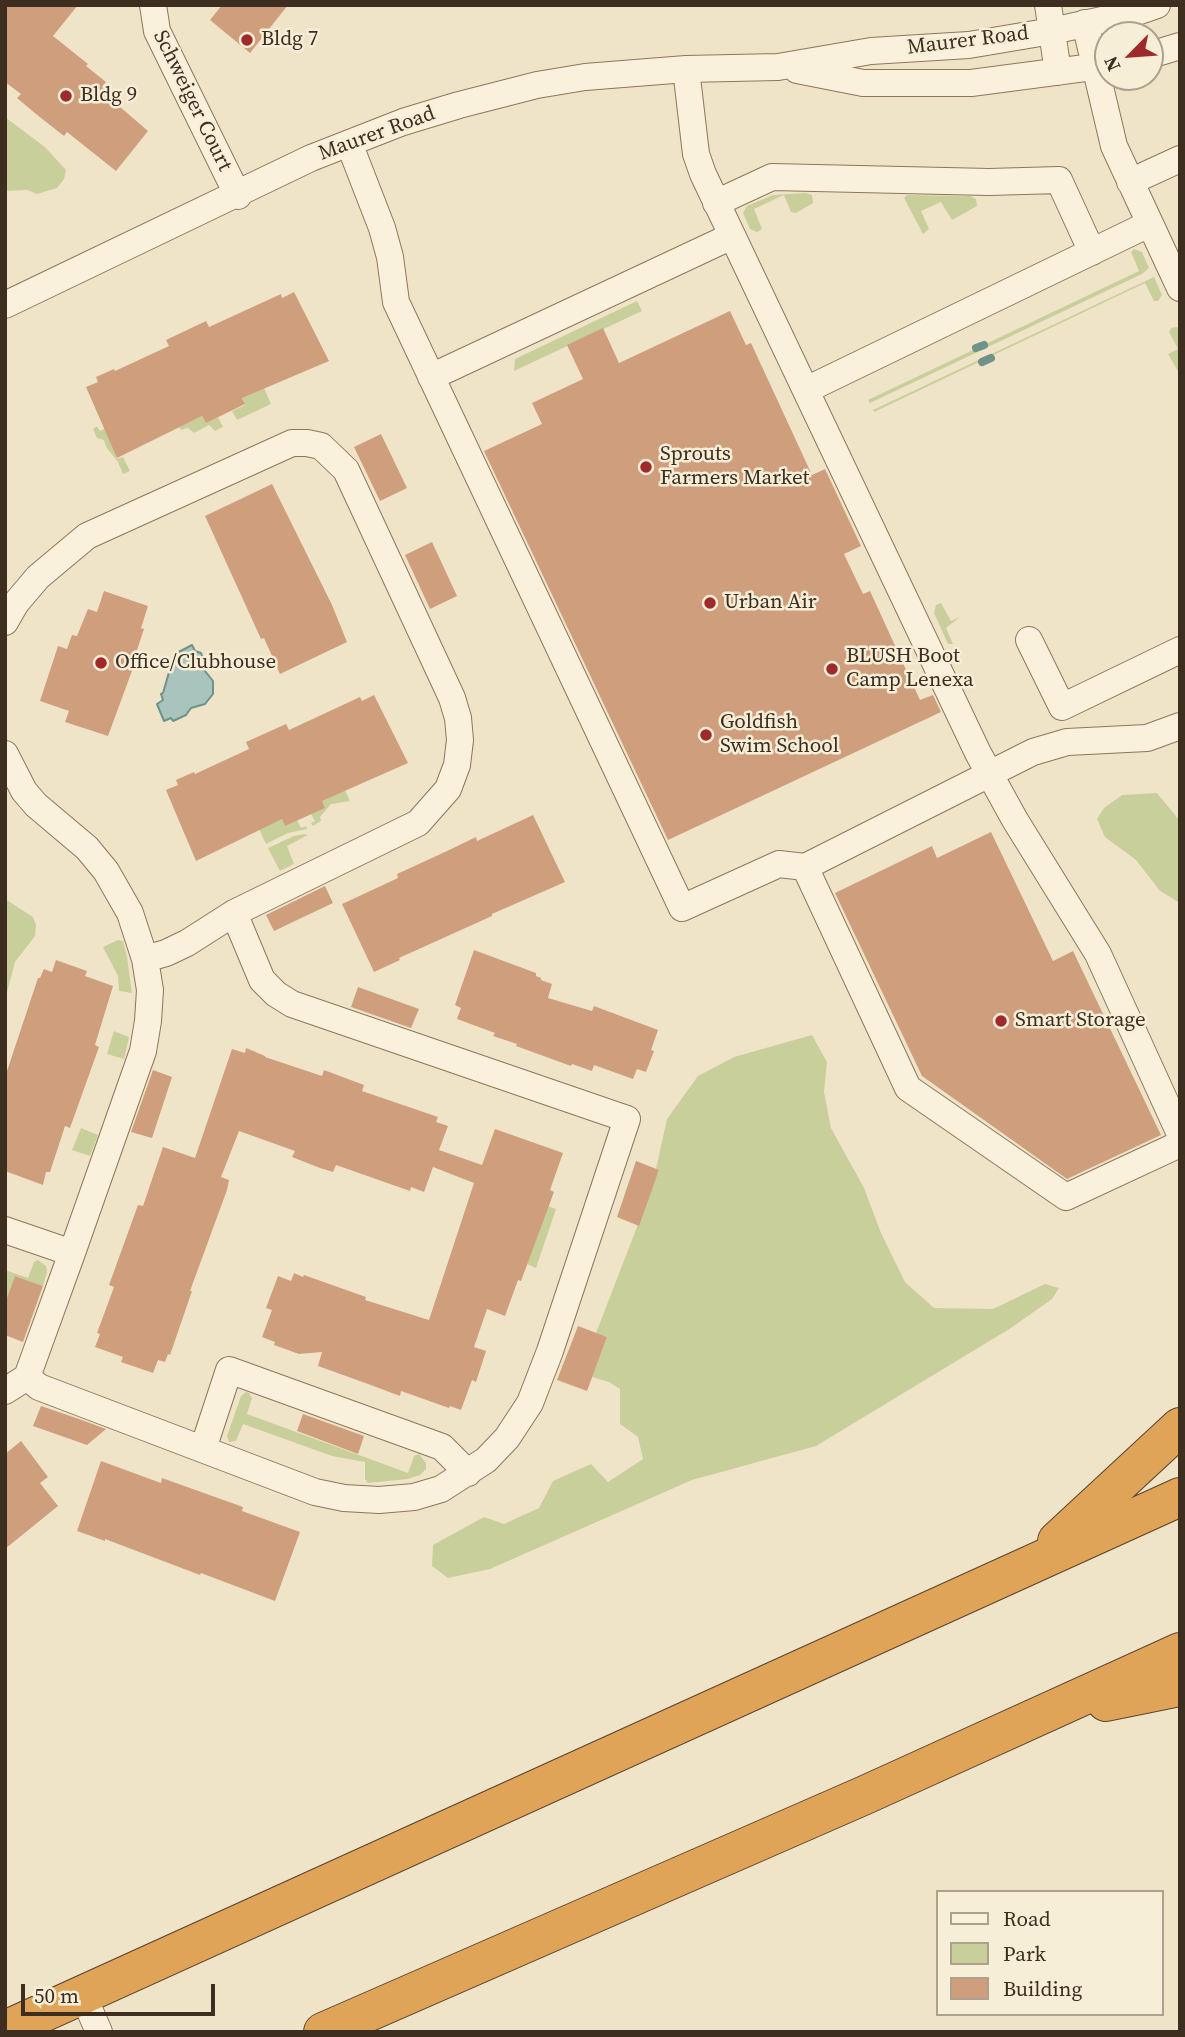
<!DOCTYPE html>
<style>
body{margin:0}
#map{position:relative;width:1185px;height:2037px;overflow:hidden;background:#f0e4c8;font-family:"Source Serif 4",serif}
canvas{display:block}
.frame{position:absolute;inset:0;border:7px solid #3d2e20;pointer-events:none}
.legend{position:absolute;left:936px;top:1890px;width:228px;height:126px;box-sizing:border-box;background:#f7eed8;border:2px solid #ada18e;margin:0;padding:9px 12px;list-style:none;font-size:21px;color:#3d2e20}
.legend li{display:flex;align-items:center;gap:14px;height:35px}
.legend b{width:35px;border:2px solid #ada18e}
.north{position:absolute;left:1094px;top:21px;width:70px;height:70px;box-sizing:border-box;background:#f7eed8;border:2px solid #ada18e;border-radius:50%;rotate:245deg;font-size:19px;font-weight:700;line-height:28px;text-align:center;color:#3d2e20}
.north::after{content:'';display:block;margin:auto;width:24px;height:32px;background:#9e2a2b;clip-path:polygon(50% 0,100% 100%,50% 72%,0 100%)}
.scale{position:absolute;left:21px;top:1984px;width:194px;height:32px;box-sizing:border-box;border:4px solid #3d2e20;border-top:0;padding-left:9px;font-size:21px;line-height:24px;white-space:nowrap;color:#3d2e20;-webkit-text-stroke:5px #f7eed8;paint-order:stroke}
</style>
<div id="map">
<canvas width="1185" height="2037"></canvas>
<div class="frame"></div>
<ul class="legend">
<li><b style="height:9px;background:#faf1dc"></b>Road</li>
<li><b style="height:19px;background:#c9cf9b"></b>Park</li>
<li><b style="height:19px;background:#cf9f7d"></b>Building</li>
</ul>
<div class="north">N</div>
<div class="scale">50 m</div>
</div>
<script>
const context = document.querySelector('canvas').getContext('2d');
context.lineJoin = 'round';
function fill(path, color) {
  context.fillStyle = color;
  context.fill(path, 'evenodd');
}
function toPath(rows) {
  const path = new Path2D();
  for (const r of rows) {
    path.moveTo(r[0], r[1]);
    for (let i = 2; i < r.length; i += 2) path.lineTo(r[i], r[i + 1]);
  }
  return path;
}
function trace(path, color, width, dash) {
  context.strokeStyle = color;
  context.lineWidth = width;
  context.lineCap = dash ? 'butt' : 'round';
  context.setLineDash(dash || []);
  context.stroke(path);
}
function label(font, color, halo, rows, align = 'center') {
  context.font = font + ' "Source Serif 4",serif';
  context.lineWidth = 5;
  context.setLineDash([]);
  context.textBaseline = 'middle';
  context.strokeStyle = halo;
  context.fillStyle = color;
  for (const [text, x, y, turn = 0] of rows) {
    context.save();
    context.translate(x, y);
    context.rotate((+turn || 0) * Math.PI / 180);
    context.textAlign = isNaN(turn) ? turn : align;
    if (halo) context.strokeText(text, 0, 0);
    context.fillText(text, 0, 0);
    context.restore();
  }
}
fill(toPath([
 [5,117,45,147,66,170,64,179,57,188,37,194,27,190,5,191],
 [806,193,812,195,813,203,796,213,791,212,784,195,754,209,762,229,757,232,750,229,743,213,747,206,773,195],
 [907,195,970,196,976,199,977,206,952,220,941,202,921,211,929,229,923,234,904,198],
 [1134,249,1142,252,1149,268,1142,274,870,403,868,400,1139,271,1131,252],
 [1154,277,1162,295,1158,301,1154,301,1145,283,874,412,873,410],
 [637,301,642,311,514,371,515,359,517,358],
 [1177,327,1180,331,1179,373,1168,354,1178,349,1169,332,1171,328],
 [264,388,271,404,237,420,232,411,245,405,242,397],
 [202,416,206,423,218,417,223,427,215,431,209,425,194,433,188,428,181,430,179,427],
 [97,426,100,431,106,428,117,459,123,457,130,471,123,474,118,462,106,447,104,440,97,438,93,429],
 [941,603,951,621,960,617,946,628,953,644,948,644,934,613,936,605],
 [345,790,350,801,331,804,320,817,321,821,313,826,311,823,315,821,311,814,321,800],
 [1157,793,1180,821,1180,903,1160,891,1136,860,1105,837,1097,819,1104,808,1122,795],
 [282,818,285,826,297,820,301,828,306,826,307,829,288,833,266,844,259,829],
 [304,834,308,835,287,846,294,864,280,871,268,848,294,836],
 [5,899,33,917,36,925,35,936,15,962,5,1000],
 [118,940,123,941,127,957,132,993,119,991,118,976,103,947],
 [114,1031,129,1037,124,1059,107,1054],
 [812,1035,827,1062,824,1092,831,1128,864,1188,881,1233,905,1282,934,1308,993,1309,1045,1284,1059,1288,1052,1299,1011,1328,816,1446,692,1480,490,1569,448,1578,432,1566,433,1545,484,1517,504,1524,539,1508,553,1481,591,1464,608,1482,643,1459,638,1437,620,1424,620,1389,609,1382,592,1377,607,1337,596,1333,659,1170,656,1169,667,1119,698,1076,734,1057],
 [81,1128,98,1135,90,1156,72,1150],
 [548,1206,556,1209,536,1268,527,1264],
 [38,1260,46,1266,47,1272,43,1286,15,1276,5,1303,5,1270,28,1278,34,1262],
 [246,1392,249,1393,252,1398,247,1414,408,1473,414,1456,419,1454,426,1463,426,1469,420,1475,408,1479,368,1483,365,1479,365,1462,332,1456,243,1424,236,1441,229,1442,227,1436,241,1396]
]), '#c9cf9b');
const water = toPath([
 [192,645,195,651,201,653,205,663,205,671,213,681,213,694,205,704,191,708,186,715,173,721,171,718,164,721,157,704,163,700,161,694,163,693,172,662,178,659,175,654,192,645]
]);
fill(water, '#a9c4bc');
trace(water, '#6f938a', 2);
trace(toPath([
 [976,348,984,345],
 [982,362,991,358]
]), '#6f938a', 8);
fill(toPath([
 [5,5,78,5,53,36,88,64,86,66,106,82,102,87,121,103,119,106,148,131,116,171,67,132,64,136,36,114,17,98,21,94,5,82],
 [222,5,288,5,250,53,210,20],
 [294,292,329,361,242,398,245,404,206,423,202,416,117,458,86,387,98,382,96,377,114,369,115,371,169,346,166,340,206,321,209,327,281,294,282,298],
 [730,311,746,345,751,343,812,475,825,469,861,546,844,554,863,594,870,591,920,700,933,695,941,712,668,840,484,451,542,424,532,403,583,379,567,345,603,328,619,363],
 [381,434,407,488,380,501,354,447],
 [272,484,332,605,347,642,280,674,264,638,261,639,205,516],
 [432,542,457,596,430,609,405,555],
 [104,591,148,606,141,628,144,629,134,659,136,660,108,736,65,722,69,711,40,701,58,646,67,649,72,635,77,636,88,609,97,612],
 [374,695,408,763,322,801,325,808,285,826,282,819,196,861,166,790,178,785,176,780,194,772,195,774,249,749,246,742,286,724,289,730,360,697,362,701],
 [533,815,565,882,492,914,492,916,399,958,400,960,374,972,342,904,398,878,397,874,445,852,476,837,477,841],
 [991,832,1053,961,1073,951,1161,1135,1067,1179,922,1076,835,893,932,846,937,858],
 [325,886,333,903,274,931,266,915],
 [474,950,536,973,536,976,541,978,541,980,552,984,548,998,592,1011,594,1006,658,1030,651,1050,654,1051,646,1072,637,1069,633,1079,594,1065,592,1071,572,1064,571,1066,516,1046,517,1044,493,1036,495,1033,457,1019,461,1008,455,1005],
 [56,960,87,971,85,976,113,986,95,1045,99,1047,70,1128,65,1126,50,1172,46,1172,43,1185,5,1171,5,1077,38,978,40,978,44,969,52,972],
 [358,987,419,1009,411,1028,351,1007],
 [246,1048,265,1056,265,1057,322,1076,324,1070,364,1085,362,1091,438,1117,436,1122,448,1126,439,1150,482,1165,495,1129,563,1153,550,1190,554,1192,521,1281,518,1280,505,1316,487,1309,474,1347,486,1351,476,1382,472,1380,461,1410,450,1406,449,1408,401,1391,400,1396,368,1384,318,1366,322,1352,299,1354,274,1345,275,1342,262,1337,272,1310,266,1308,278,1276,291,1281,294,1273,303,1277,304,1275,366,1297,365,1300,429,1320,474,1183,433,1167,424,1192,411,1187,410,1191,336,1165,333,1172,320,1168,292,1157,295,1151,239,1131,221,1177,229,1180,227,1190,190,1291,192,1291,170,1355,168,1354,165,1362,158,1360,153,1373,121,1362,123,1357,95,1347,100,1334,97,1333,114,1287,109,1285,138,1205,143,1206,163,1147,195,1158,232,1049,245,1053],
 [153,1070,172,1077,152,1138,131,1132],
 [636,1161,659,1170,639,1226,617,1217],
 [15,1276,43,1286,23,1342,5,1335,5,1303],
 [578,1326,607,1337,587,1391,557,1380],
 [41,1406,79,1419,106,1429,87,1445,33,1426],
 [303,1414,364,1436,358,1454,297,1431],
 [21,1441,48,1477,40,1483,58,1506,5,1549,5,1454],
 [101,1461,161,1483,162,1478,243,1507,242,1511,300,1532,275,1601,201,1573,200,1575,105,1539,105,1541,77,1531]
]), '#cf9f7d');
const minor = toPath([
 [153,5,157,31,238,196],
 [1048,5,1058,72],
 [1085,23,1114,146,1180,288],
 [1150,55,1180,46],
 [686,69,696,154,703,174,978,753,1015,820,1098,954,1180,1134],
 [797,70,863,83,971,83,1108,65],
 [349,143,382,228,390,257,396,302,682,908,779,864,805,867,1033,752,1067,742,1147,738,1180,726],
 [1130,182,1180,159],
 [716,203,772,177,989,182,1059,180,1092,252],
 [5,305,311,158,403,122,459,105,537,85,585,77,686,69,778,67,871,51,969,45,1052,31,1134,13,1157,5],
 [431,377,732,236],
 [806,390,1149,224],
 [5,622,16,603,38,577,87,536,292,443,307,443,321,446,346,470,452,698,458,718,460,740,457,765,448,789,418,823,234,913,187,943,166,953,145,959],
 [1029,640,1062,707,1180,650],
 [5,754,24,791,36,805,87,848,106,871,130,913,145,959,150,990,148,1021,143,1051,72,1253,27,1377,5,1391],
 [805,867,908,1088,1066,1197,1180,1144],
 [5,1230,72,1253],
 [27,1377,39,1387,315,1492,344,1498,379,1500,414,1497,441,1489,486,1460,507,1438,530,1403,550,1351,627,1119,292,1004,276,994,262,980,234,913],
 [203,1449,229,1370,442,1447,468,1473],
 [83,1995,99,2032]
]);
const highway = toPath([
 [1057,1541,1180,1427],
 [1106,1702,1180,1687],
 [5,2030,1180,1497],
 [323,2032,865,1795,1180,1652]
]);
trace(minor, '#8d765c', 28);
trace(highway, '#5b4430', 40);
trace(minor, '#faf1dc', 26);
trace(highway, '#e0a458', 38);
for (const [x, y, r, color] of [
 [247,40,7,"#9e2a2b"],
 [66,96,7,"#9e2a2b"],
 [646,467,7,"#9e2a2b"],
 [710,603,7,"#9e2a2b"],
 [101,663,7,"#9e2a2b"],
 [832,669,7,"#9e2a2b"],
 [706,735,7,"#9e2a2b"],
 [1001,1021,7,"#9e2a2b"]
]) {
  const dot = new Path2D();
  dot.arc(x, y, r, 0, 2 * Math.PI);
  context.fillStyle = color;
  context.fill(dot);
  trace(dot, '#f7eed8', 2.5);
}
label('21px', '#3d2e20', '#f7eed8', [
 ["Bldg 7",261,40],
 ["Bldg 9",80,96],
 ["Sprouts",660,455],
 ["Farmers Market",660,479],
 ["Urban Air",724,603],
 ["BLUSH Boot",846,657],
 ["Camp Lenexa",846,681],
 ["Office/Clubhouse",115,663],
 ["Goldfish",720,723],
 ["Swim School",720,747],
 ["Smart Storage",1015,1021]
], 'left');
label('21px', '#3d2e20', '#f7eed8', [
 ["Maurer Road",968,41,-7],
 ["Schweiger Court",192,101,64],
 ["Maurer Road",377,134,-20]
]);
</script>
